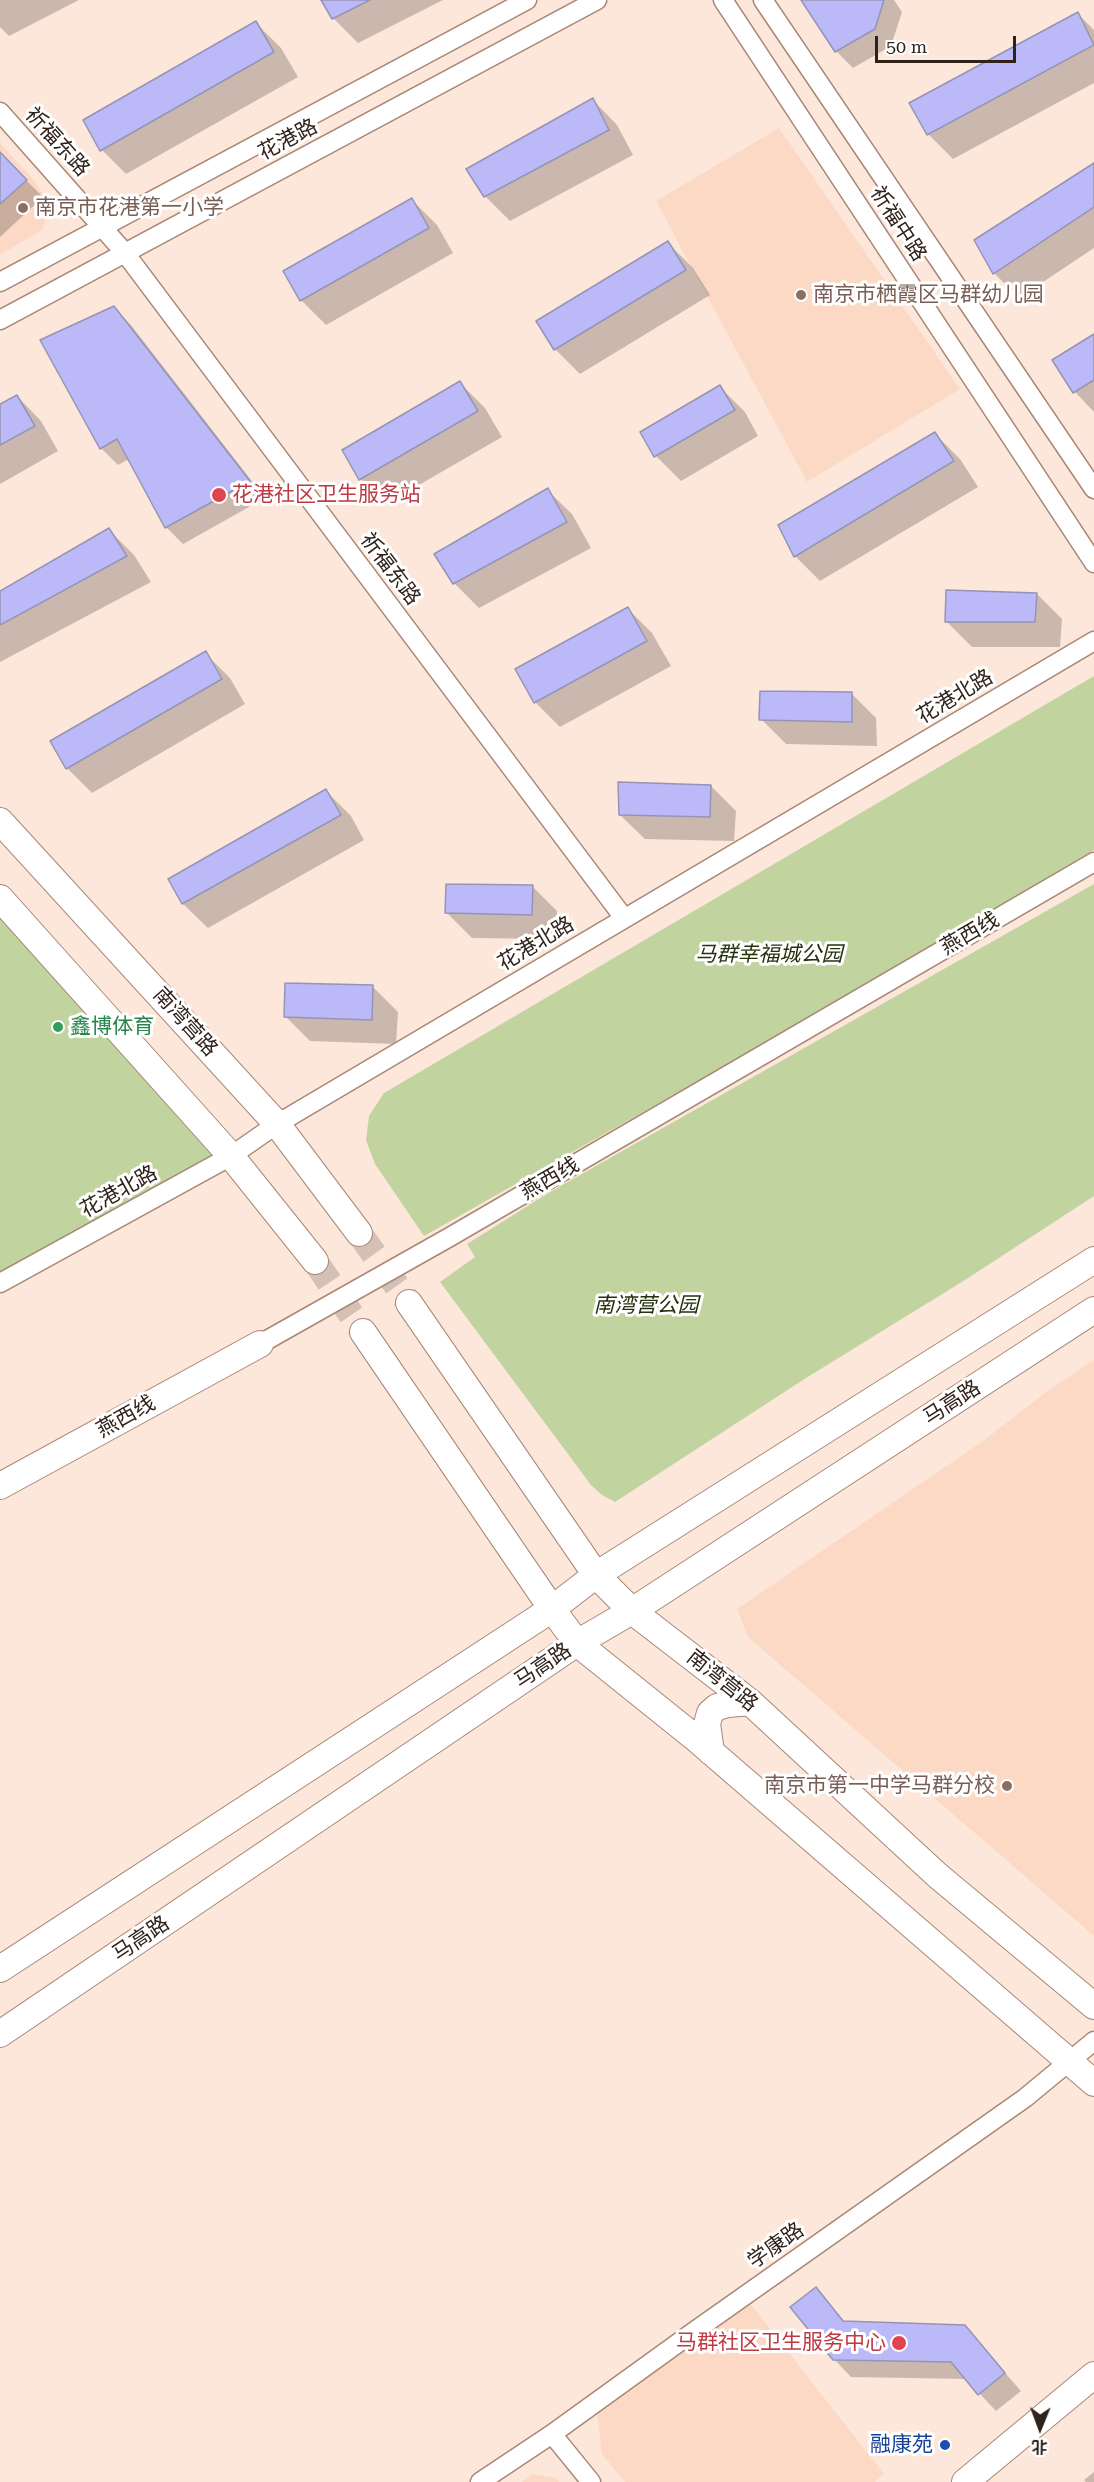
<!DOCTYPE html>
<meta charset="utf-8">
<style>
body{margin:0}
#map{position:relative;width:1094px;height:2482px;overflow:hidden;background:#fde7db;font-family:"Roboto Serif","Noto Sans SC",serif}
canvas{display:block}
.north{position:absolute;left:1010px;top:2398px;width:60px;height:60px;-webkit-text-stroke:4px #fff;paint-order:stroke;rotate:181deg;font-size:16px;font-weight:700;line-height:24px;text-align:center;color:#2f221b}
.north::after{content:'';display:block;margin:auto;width:21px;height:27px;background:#2f221b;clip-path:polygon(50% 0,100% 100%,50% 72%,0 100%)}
.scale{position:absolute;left:875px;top:36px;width:141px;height:27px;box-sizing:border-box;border:3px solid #2f221b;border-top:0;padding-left:8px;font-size:18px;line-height:21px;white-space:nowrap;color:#2f221b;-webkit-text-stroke:4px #fff;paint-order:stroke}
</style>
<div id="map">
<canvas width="1094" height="2482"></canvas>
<div class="north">北</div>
<div class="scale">50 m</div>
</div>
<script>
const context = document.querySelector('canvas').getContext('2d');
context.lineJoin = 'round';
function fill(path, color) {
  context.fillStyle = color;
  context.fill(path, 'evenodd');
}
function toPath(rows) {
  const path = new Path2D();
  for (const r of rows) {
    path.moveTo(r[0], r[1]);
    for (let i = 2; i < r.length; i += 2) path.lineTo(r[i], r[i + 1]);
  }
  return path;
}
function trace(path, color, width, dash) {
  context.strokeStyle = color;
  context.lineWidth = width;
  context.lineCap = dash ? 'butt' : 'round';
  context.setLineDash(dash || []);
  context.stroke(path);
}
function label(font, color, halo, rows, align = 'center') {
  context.font = font + ' "Roboto Serif","Noto Sans SC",serif';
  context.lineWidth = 6;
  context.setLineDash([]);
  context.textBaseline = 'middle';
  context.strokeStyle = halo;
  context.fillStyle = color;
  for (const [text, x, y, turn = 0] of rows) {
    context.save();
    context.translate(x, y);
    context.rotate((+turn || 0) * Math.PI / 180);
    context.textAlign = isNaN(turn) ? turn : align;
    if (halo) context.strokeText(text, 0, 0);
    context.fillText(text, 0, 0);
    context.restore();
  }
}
fill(toPath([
 [779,128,960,389,807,482,656,201],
 [0,143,33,179,46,199,47,217,42,230,0,255],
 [1094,1360,1094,1936,748,1637,737,1609,983,1441,1050,1389],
 [749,2302,884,2474,875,2482,625,2482,602,2454,597,2411],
 [533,2474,556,2478,559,2482,522,2482]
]), '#fcd9c5');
fill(toPath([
 [1094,676,1094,850,809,1018,424,1236,375,1164,366,1140,369,1116,384,1093],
 [1094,884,1094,1196,965,1280,806,1378,615,1502,602,1495,591,1485,440,1282,475,1257,467,1244,550,1192],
 [0,898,231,1156,0,1283]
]), '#c1d39f');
fill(toPath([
 [0,0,79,0,9,36,0,27],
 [323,0,443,0,358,43,333,18],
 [802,0,894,0,902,12,891,46,853,68,836,51],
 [1078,14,1094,30,1094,83,953,159,928,134,911,104],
 [256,23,281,48,298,77,126,174,102,150],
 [593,100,617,125,633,155,510,221,486,197,468,170],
 [0,154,43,197,0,237],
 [1094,165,1094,248,1019,298,994,273],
 [412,200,437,225,453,253,326,325,301,300],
 [668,243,693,268,710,295,580,374,555,349],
 [114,308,131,325,265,498,183,544,166,527,129,459,118,465,101,448,42,341],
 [1094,336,1094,412,1075,392,1054,361],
 [460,383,485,408,502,437,386,504,361,479,344,451],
 [720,387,745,412,758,436,681,481,656,456],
 [17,396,41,421,58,451,0,484,0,406],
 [935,434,960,459,978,487,820,581,795,556],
 [547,490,572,514,591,548,479,608,454,583,436,554],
 [109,530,134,555,151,582,0,662,0,592],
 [1037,594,1062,619,1060,647,972,647,947,622],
 [627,608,652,633,671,666,560,727,535,702],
 [205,653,230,678,245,704,92,793,67,768],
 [851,693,876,718,877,746,786,744,761,719],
 [711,786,736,811,734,841,645,839,620,815],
 [326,791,351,816,364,840,208,928,183,904,170,879],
 [532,886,557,911,557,939,472,938,447,913],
 [373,987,398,1012,396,1044,310,1041,285,1016],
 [816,2289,846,2323,964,2326,1021,2391,996,2411,966,2379,851,2377,834,2359],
 [1094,2472,1094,2482,1086,2482,1084,2480]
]), '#0003');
const building = toPath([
 [321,0,370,0,332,19,321,0],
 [801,0,884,0,875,29,835,52,801,0],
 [1078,12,1094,45,927,135,909,103,1078,12],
 [256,21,274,52,100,151,83,120,256,21],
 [593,98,609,130,484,197,466,169,593,98],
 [0,152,27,180,0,204,0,152],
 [1094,163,1094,207,993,274,974,240,1094,163],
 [412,198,429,228,300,301,283,271,412,198],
 [668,241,686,270,554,350,536,321,668,241],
 [114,306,250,481,165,528,117,439,100,449,40,340,114,306],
 [1094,334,1094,380,1073,393,1052,360,1094,334],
 [460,381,478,411,359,480,342,450,460,381],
 [720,385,735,410,654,457,640,432,720,385],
 [17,395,35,426,0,445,0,404,17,395],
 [935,432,954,461,794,557,778,525,935,432],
 [548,488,567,522,453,584,434,554,548,488],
 [109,528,127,556,0,625,0,591,109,528],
 [946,590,1037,593,1035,622,945,622,946,590],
 [628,607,647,641,534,703,515,669,628,607],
 [206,651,222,679,66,769,50,741,206,651],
 [760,691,852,692,852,722,759,720,760,691],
 [618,782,711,785,710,817,619,815,618,782],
 [326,789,341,815,182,904,168,879,326,789],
 [446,884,533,885,532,915,445,913,446,884],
 [285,983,373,985,372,1020,284,1017,285,983],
 [816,2287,843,2321,965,2325,1005,2373,978,2395,951,2362,833,2360,790,2307,816,2287]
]);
fill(building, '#bcb9f8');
trace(building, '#9594b5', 1.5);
trace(toPath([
 [359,1233,409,1303],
 [315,1261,363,1332]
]), '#d4c0b5', 26, [26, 13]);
const street = toPath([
 [723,0,1094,563],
 [763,0,1094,489],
 [0,112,125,253,624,918],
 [0,282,527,0],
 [0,320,597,0],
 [0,1283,231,1156,277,1124,1094,641],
 [260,1344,448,1238,1094,862],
 [552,2434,591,2482],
 [480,2482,552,2434,696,2330,1025,2098,1094,2041]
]);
const secondary = toPath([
 [0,821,277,1124,359,1233],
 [0,898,231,1156,315,1261],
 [409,1303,596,1575,632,1611,750,1702,937,1875,1094,2006],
 [363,1332,552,1609,577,1643,694,1737,1094,2083],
 [0,1486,260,1344],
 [711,1752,707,1724,710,1713,717,1707,728,1704,750,1702],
 [0,1969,552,1609,596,1575,1094,1260],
 [0,2034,577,1643,632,1611,1094,1310],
 [965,2482,1094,2375]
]);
trace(street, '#a88774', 21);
trace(secondary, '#a88774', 28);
trace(street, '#fff', 18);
trace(secondary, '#fff', 26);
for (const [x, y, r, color] of [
 [23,208,6,"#8d6e63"],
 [801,295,6,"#8d6e63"],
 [219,495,8,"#e0444e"],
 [58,1027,6,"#2e9e5b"],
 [1007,1786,6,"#8d6e63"],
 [899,2343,8,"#e0444e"],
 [945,2445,6,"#1a4fb4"]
]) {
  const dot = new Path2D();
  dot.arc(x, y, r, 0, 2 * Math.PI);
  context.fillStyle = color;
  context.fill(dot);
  trace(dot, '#fff', 2);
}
label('21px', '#2f221b', '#fff', [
 ["花港路",288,140,-28],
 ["祈福东路",57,142,48],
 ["祈福中路",898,224,57],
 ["祈福东路",390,569,53],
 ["花港北路",955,697,-31],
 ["燕西线",970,934,-30],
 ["花港北路",536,944,-31],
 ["南湾营路",185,1022,48],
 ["燕西线",550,1179,-30],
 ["花港北路",119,1192,-29],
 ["马高路",952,1403,-33],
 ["燕西线",126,1417,-29],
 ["马高路",543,1666,-34],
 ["南湾营路",722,1681,39],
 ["马高路",141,1939,-34],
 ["学康路",776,2246,-35]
]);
label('21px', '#785e54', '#fff', [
 ["南京市花港第一小学",35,208],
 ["南京市栖霞区马群幼儿园",813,295],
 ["南京市第一中学马群分校",995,1786,"right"]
], 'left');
label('21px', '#be3a42', '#fff', [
 ["花港社区卫生服务站",232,495],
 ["马群社区卫生服务中心",886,2343,"right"]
], 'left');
label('italic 21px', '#26300d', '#fff', [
 ["马群幸福城公园",769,955],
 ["南湾营公园",646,1306]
]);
label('21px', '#27864d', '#fff', [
 ["鑫博体育",70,1027]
], 'left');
label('21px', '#164399', '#fff', [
 ["融康苑",933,2445]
], 'right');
</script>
